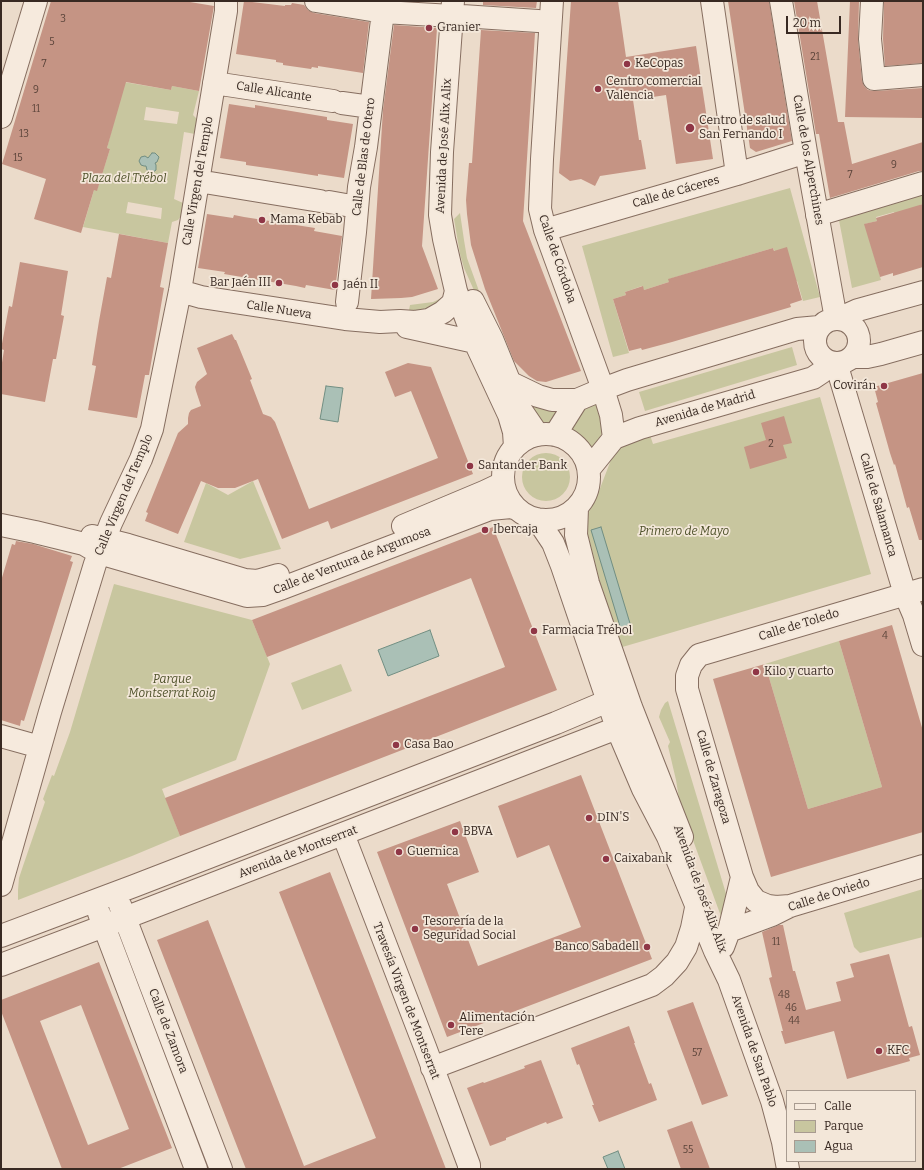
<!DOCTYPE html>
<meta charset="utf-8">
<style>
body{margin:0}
#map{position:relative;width:924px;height:1170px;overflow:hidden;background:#ebdbca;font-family:Bitter,serif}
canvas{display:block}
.frame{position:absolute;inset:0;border:2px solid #382922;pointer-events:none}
.legend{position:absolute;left:786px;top:1090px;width:130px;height:72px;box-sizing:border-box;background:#f3e7d9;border:1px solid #a89b90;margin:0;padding:5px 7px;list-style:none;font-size:12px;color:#382922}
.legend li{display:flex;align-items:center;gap:8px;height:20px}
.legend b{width:20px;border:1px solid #a89b90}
.scale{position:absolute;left:786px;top:16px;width:55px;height:18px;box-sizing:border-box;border:2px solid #382922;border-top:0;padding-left:5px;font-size:12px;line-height:14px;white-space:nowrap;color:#382922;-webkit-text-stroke:3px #f3e7d9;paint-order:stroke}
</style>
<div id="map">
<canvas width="924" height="1170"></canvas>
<div class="frame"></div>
<ul class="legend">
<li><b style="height:5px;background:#f6eadd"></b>Calle</li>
<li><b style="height:11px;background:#c8c69f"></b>Parque</li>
<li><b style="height:11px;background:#aac0b6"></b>Agua</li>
</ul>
<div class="scale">20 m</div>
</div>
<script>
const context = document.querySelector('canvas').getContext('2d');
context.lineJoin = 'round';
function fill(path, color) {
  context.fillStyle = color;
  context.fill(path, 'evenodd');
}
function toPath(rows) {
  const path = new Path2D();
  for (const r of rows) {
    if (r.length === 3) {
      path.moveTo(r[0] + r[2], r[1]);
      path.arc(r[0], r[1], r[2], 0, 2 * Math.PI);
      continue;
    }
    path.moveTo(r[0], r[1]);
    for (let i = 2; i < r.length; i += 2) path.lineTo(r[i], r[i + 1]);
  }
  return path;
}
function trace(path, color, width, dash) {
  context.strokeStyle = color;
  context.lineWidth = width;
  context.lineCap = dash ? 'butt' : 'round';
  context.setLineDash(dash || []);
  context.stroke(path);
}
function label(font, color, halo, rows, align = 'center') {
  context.font = font + ' Bitter,serif';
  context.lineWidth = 3.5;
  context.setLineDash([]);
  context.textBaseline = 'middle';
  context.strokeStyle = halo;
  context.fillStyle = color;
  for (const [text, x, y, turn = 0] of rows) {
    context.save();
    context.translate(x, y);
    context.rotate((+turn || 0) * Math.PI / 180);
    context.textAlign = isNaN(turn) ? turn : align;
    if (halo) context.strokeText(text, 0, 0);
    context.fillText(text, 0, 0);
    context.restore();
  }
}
fill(toPath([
 [124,82,171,90,172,86,199,91,193,115,196,118,197,122,195,134,184,132,174,199,183,203,181,216,178,220,172,222,168,243,83,227,94,190,97,190,110,149,107,148],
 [146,107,179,112,177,124,144,120],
 [128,202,162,208,161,219,126,213],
 [790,188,820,297,803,301,797,281,791,283,773,248,669,279,669,282,644,290,642,286,625,292,626,295,613,299,629,353,613,357,582,246],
 [923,190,923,204,920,205,921,208,895,215,894,212,876,217,877,221,865,224,881,280,852,288,838,215],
 [460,213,464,240,467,258,483,302,477,297,464,268,460,254,454,219],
 [444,297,435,307,408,315,410,305,433,302],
 [792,347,797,365,645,411,639,392],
 [820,397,871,574,619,648,584,535,585,520,599,491,614,452,620,444,649,432,653,444],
 [538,400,558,411,548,426,545,427,532,407],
 [595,400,604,429,597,443,590,451,573,436,571,430,579,413],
 [546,477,24],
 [253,481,281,549,240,559,184,542,206,483,228,495],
 [114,584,252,620,270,664,236,760,162,789,180,836,132,856,18,900,18,890,19,878,23,866,45,802,43,799,52,775,54,776,70,732],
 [839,641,882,787,808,809,765,664],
 [341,664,352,691,302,710,291,683],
 [668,701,727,897,722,919,680,805,676,780,668,746,670,742,659,717,661,710,665,703],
 [923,889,923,937,860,953,854,947,844,913]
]), '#c8c69f');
const water = toPath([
 [152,153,155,153,159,157,157,162,155,163,156,165,156,170,152,173,149,172,147,170,146,166,144,166,141,165,139,161,141,157,145,156,148,158,152,153],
 [326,386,343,388,338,422,320,419,326,386],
 [601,527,632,630,622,633,591,530,601,527],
 [430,630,439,656,388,676,378,650,430,630],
 [618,1151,625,1169,608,1169,603,1157,618,1151]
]);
fill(water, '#aac0b6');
trace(water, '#718e82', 1);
fill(toPath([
 [51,1,184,1,214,6,199,91,172,86,171,90,126,82,107,148,110,149,97,191,94,190,81,233,34,219,46,179,2,164],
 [244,1,285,6,285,5,291,5,292,3,304,5,308,10,314,13,369,22,363,73,318,66,318,68,312,67,311,69,283,65,283,63,276,62,276,60,236,54],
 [483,1,537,1,536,8,483,5],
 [571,1,618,1,626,57,696,46,713,159,676,164,666,95,633,100,639,140,641,140,646,169,600,176,595,186,581,179,570,181,559,173],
 [728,1,769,1,792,141,756,152,750,148],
 [794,1,817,1,838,122,844,122,852,164,923,142,923,171,919,171,830,198,819,134,816,134],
 [850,1,859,1,858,40,862,80,864,86,868,90,875,91,923,88,923,118,845,117],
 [884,1,923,1,923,63,885,66,883,39],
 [394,25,437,28,422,246,438,289,412,297,401,298,371,299,383,110],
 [481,30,535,33,523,221,581,371,546,382,537,381,529,376,514,361,485,289,471,245,467,214,466,200,469,163,472,163],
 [229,104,255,108,255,105,327,117,327,120,353,124,344,178,318,174,318,176,274,169,246,165,246,162,220,158],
 [923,204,923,267,893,276,893,273,880,277,864,224,877,221,876,218],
 [207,214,233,218,234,215,244,217,315,228,314,231,342,236,335,290,306,285,305,288,296,286,224,274,225,272,198,268],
 [119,234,168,243,160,287,164,288,149,375,145,375,137,418,88,410,96,366,92,365,99,321,107,277,111,278],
 [787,247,802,300,790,304,791,307,672,342,642,350,641,348,629,351,613,299,626,295,625,292,643,286,644,290,669,282,668,279,773,248,774,251],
 [20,262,68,271,61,315,64,316,56,359,53,359,45,402,1,394,1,369,4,350,1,349,9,306,12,307],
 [232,334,235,340,236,340,252,379,250,380,263,414,271,417,275,422,309,509,438,458,411,391,395,397,385,372,408,363,431,367,473,474,331,529,328,521,282,539,258,479,235,488,218,488,201,481,178,534,145,521,148,513,146,512,178,433,188,424,188,418,189,413,191,410,201,406,196,391,195,387,197,382,207,374,197,348],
 [923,373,923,540,919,540,909,507,907,508,895,464,894,465,890,453,876,403,878,402,874,387],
 [784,416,792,443,783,445,787,458,750,469,744,447,766,440,761,423],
 [493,527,557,690,180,836,165,798,505,667,471,578,267,657,252,620],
 [16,541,33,544,72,556,70,561,73,562,24,721,21,720,20,726,1,720,1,581,12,544,15,545],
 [892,625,923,731,923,832,771,877,713,679,765,664,808,809,882,787,839,641],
 [581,775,652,959,447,1037,377,852,460,821,479,872,447,884,478,966,581,927,549,845,517,858,498,806],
 [330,872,369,971,446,1169,246,1169,242,1159,157,940,208,920,304,1166,376,1138,279,892],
 [779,925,783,925,793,971,795,971,806,1010,841,1001,836,982,854,977,850,964,889,954,909,1027,912,1026,920,1055,909,1058,910,1061,847,1079,834,1031,785,1044,781,1031,783,1031,769,978,772,977,762,932],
 [99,962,172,1148,118,1169,62,1169,1,1011,1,1000],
 [81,1005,129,1129,88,1145,40,1021],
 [693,1002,728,1096,702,1105,667,1011],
 [629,1026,635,1043,634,1043,649,1084,651,1083,657,1100,599,1122,592,1105,594,1105,579,1064,577,1065,571,1048],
 [541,1060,563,1118,547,1124,546,1122,506,1138,506,1140,490,1146,467,1088,483,1082,484,1083,525,1068,524,1066],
 [692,1121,710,1169,681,1169,667,1130]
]), '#c59484');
const minor = toPath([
 [316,1,383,12,452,16],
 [453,1,442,152,440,215,444,239,456,291,475,342,509,415,514,432,515,447],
 [552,1,542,159,540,209,545,230,603,389,611,415,614,438],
 [712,1,737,174],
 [781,1,806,152,836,319],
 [872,1,870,39,874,79,923,75],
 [462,16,538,21],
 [214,83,333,101],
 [342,103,371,107],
 [1,117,36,1],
 [198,181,320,201],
 [329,202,357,207],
 [817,215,923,183],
 [545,230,737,174,806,152],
 [180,291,201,297,345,319,380,322,400,321,415,322,429,320,443,312,453,303,456,291],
 [473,301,492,339,521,410,538,435],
 [347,302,355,232,359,187,366,147,383,12],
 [837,341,22],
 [838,319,858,310,923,292],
 [407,327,475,342,485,348],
 [853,357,867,357,881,354,923,342],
 [836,363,905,594,914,615,923,645],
 [509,380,511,383,538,396,552,400,577,400],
 [546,477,43],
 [555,435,577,400,603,389,627,380,797,329,819,327],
 [589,469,614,438,640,428,813,378,822,372,829,362],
 [577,508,576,535,588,583,631,707,682,837],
 [537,519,553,543,562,566,617,728,643,789,668,837,715,951,729,980,772,1101,783,1142,788,1169],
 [1,525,35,532,84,544,99,553,247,596,263,595,280,589,490,509,511,507,517,509],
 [403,526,484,492,503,483],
 [92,536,128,545,245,580,257,581,278,575],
 [1,736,40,747],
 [343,834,425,1047,469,1165,469,1169],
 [1,885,50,712,95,564,111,523,141,459,152,429,180,291,226,11,226,1],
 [120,905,221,1169],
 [790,906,776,907,768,906,756,901,748,891,742,877,687,689,687,676,691,665,699,655,923,589],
 [99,913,196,1169],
 [729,931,742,877],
 [1,936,134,886,556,723,608,701,622,705],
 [723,947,729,931,772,915,790,906,923,866],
 [1,965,104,926,617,728,631,707],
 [432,1068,652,985,664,976,677,962,686,947,692,928,696,908]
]);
trace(minor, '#866e60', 24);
trace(minor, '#f6eadd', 22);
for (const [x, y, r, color] of [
 [429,28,4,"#8f3646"],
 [627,64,4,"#8f3646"],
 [598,89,4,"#8f3646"],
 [690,128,5,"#8f3646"],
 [262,220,4,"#8f3646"],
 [279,283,4,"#8f3646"],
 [335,285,4,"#8f3646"],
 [884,386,4,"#8f3646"],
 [470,466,4,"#8f3646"],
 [485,530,4,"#8f3646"],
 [534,631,4,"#8f3646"],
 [756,672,4,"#8f3646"],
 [396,745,4,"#8f3646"],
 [589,818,4,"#8f3646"],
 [455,832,4,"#8f3646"],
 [399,852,4,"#8f3646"],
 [606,859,4,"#8f3646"],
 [415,929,4,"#8f3646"],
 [647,947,4,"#8f3646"],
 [451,1025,4,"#8f3646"],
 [879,1051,4,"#8f3646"]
]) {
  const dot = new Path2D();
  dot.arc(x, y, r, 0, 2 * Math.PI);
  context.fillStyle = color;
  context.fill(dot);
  trace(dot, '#f3e7d9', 1.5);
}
label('10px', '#5b443a', null, [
 ["3",63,19],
 ["5",52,42],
 ["21",815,57],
 ["7",44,64],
 ["9",36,90],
 ["11",36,109],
 ["13",24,134],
 ["15",18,158],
 ["9",894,165],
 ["7",850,175],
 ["2",771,444],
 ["4",885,636],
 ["11",776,942],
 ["48",784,995],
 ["46",791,1008],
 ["44",794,1021],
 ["57",697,1053],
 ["55",688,1150]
]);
label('12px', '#382922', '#f3e7d9', [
 ["Granier",437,28],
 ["KeCopas",635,64],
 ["Centro comercial",606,82],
 ["Valencia",606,96],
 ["Centro de salud",699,121],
 ["San Fernando I",699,135],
 ["Mama Kebab",270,220],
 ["Bar Jaén III",271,283,"right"],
 ["Jaén II",343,285],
 ["Covirán",876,386,"right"],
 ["Santander Bank",478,466],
 ["Ibercaja",493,530],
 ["Farmacia Trébol",542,631],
 ["Kilo y cuarto",764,672],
 ["Casa Bao",404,745],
 ["DIN'S",597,818],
 ["BBVA",463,832],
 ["Guernica",407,852],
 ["Caixabank",614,859],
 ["Tesorería de la",423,922],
 ["Seguridad Social",423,936],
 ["Banco Sabadell",639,947,"right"],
 ["Alimentación",459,1018],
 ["Tere",459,1032],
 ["KFC",887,1051]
], 'left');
label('12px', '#382922', '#f3e7d9', [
 ["Calle Alicante",274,92,9],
 ["Avenida de José Alix Alix",444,146,-87],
 ["Calle de Blas de Otero",364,157,-83],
 ["Calle de los Alperchines",808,160,80],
 ["Calle Virgen del Templo",198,181,-80],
 ["Calle de Cáceres",676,192,-16],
 ["Calle de Córdoba",557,259,71],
 ["Calle Nueva",279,310,9],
 ["Avenida de Madrid",705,409,-16],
 ["Calle Virgen del Templo",124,495,-67],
 ["Calle de Salamanca",878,505,74],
 ["Calle de Ventura de Argumosa",352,561,-21],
 ["Calle de Toledo",799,625,-17],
 ["Calle de Zaragoza",713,777,74],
 ["Avenida de Montserrat",298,852,-21],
 ["Avenida de José Alix Alix",700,889,70],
 ["Calle de Oviedo",829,895,-18],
 ["Travesía Virgen de Montserrat",406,1001,69],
 ["Calle de Zamora",168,1031,69],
 ["Avenida de San Pablo",754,1051,71]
]);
label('italic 12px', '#4f522b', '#f3e7d9', [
 ["Plaza del Trébol",124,179],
 ["Primero de Mayo",684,532],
 ["Parque",172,680],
 ["Montserrat Roig",172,694]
]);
</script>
